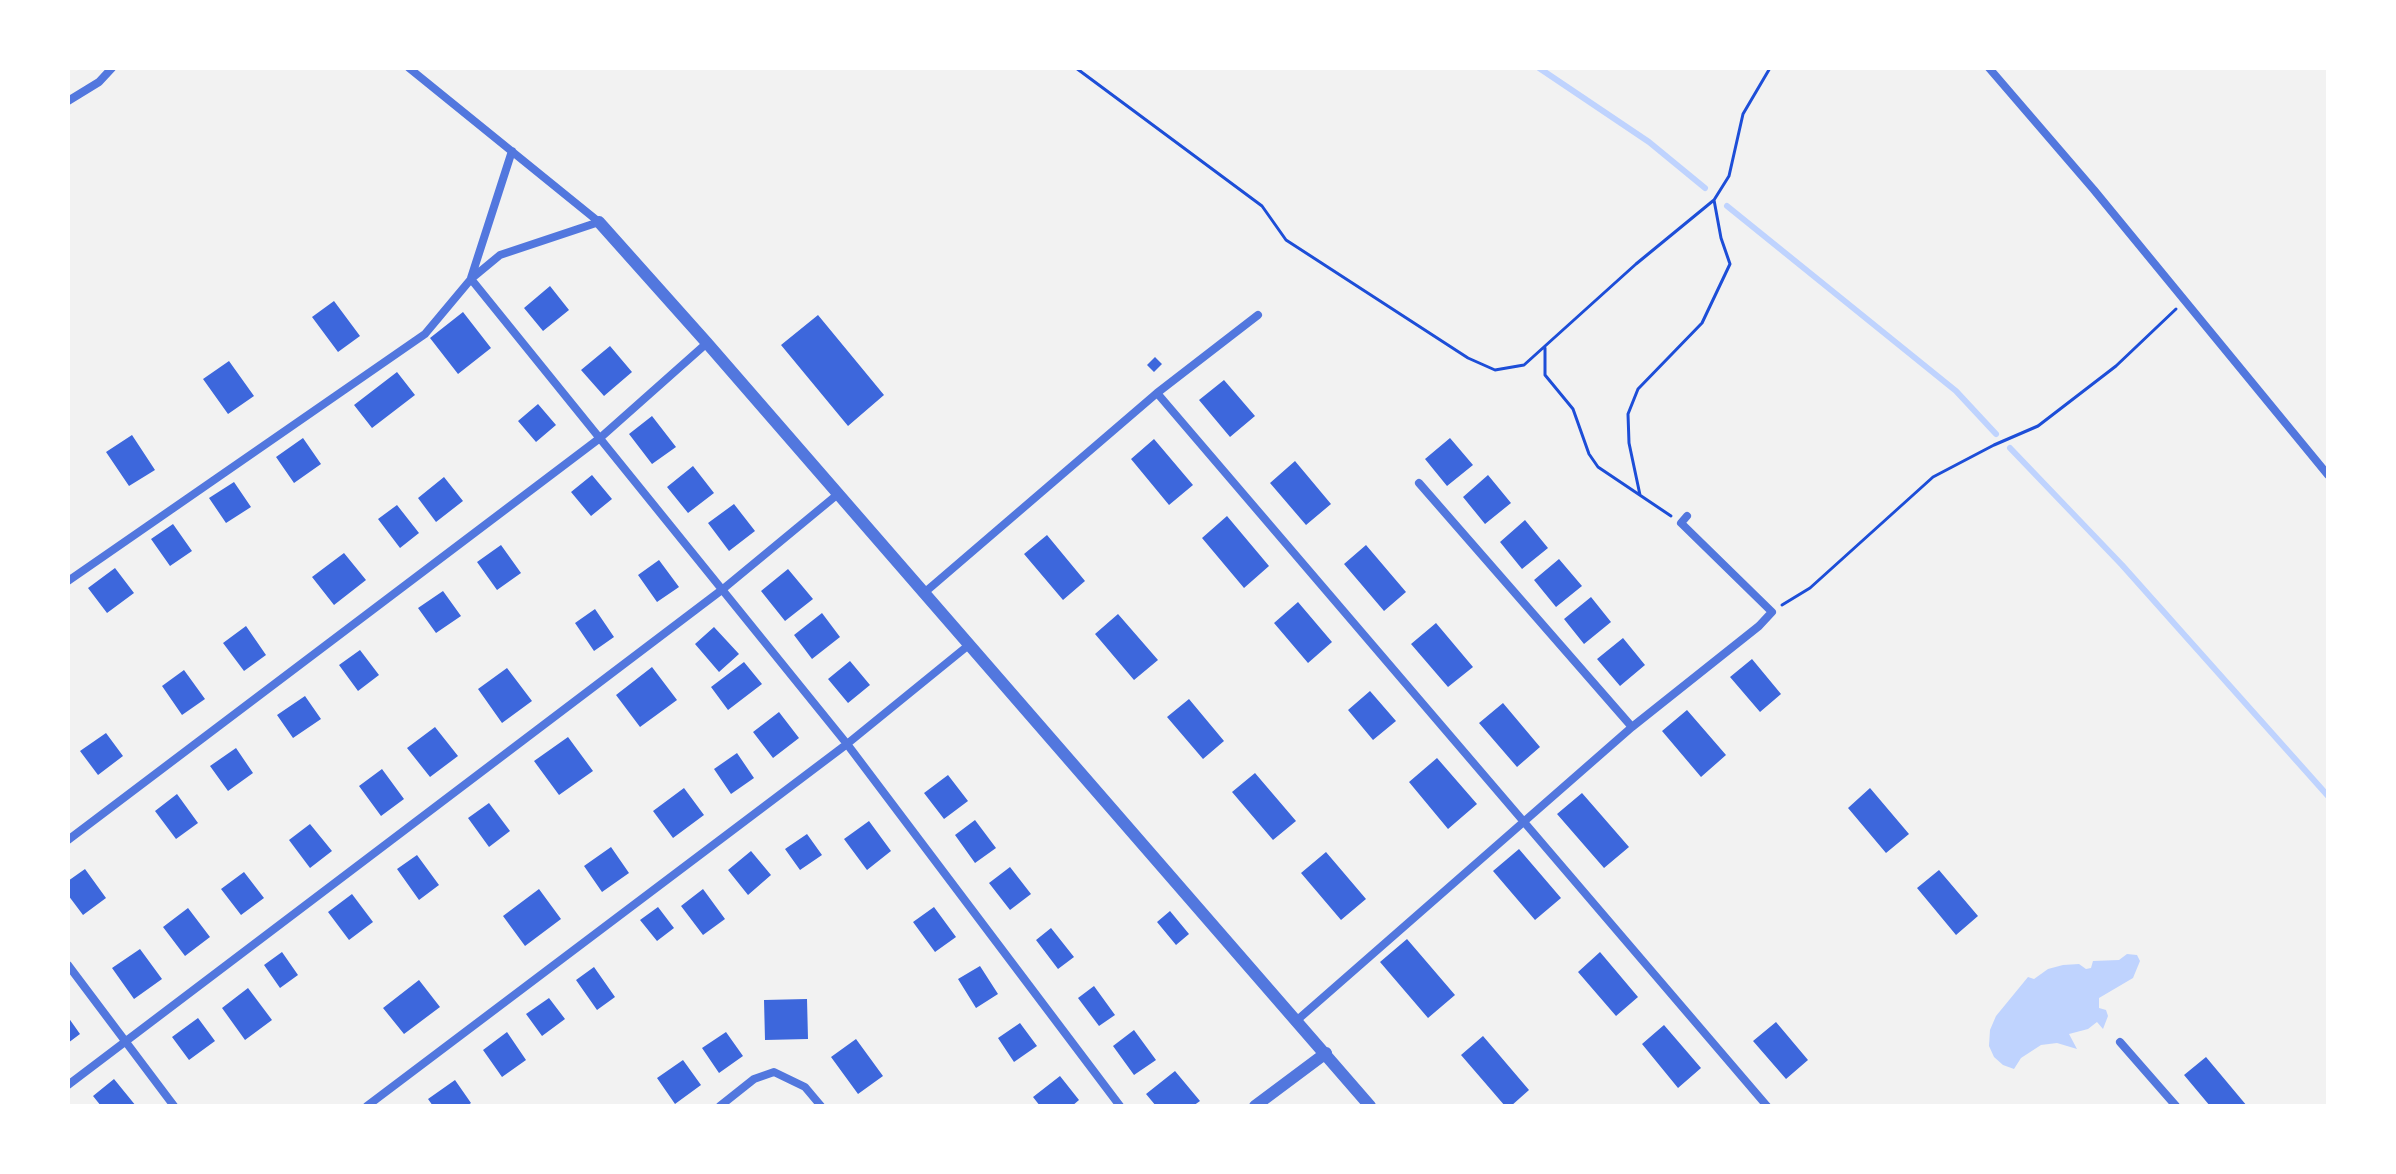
<!DOCTYPE html>
<style>
body{margin:0}
#map{position:relative;width:2396px;height:1174px;overflow:hidden;background:#f2f2f2;font-family:"DM Sans",sans-serif}
canvas{display:block}
.frame{position:absolute;inset:0;border:70px solid #fff;pointer-events:none}
</style>
<div id="map">
<canvas width="2396" height="1174"></canvas>
<div class="frame"></div>
</div>
<script>
const context = document.querySelector('canvas').getContext('2d');
context.lineJoin = 'round';
function fill(path, color) {
  context.fillStyle = color;
  context.fill(path, 'evenodd');
}
function toPath(rows) {
  const path = new Path2D();
  for (const r of rows) {
    path.moveTo(r[0], r[1]);
    for (let i = 2; i < r.length; i += 2) path.lineTo(r[i], r[i + 1]);
  }
  return path;
}
function trace(path, color, width, dash) {
  context.strokeStyle = color;
  context.lineWidth = width;
  context.lineCap = dash ? 'butt' : 'round';
  context.setLineDash(dash || []);
  context.stroke(path);
}
fill(toPath([
 [2127,954,2137,955,2140,961,2133,978,2099,998,2099,1008,2106,1010,2108,1016,2103,1029,2097,1022,2088,1029,2069,1034,2077,1049,2057,1043,2041,1045,2021,1058,2014,1069,2003,1065,1994,1057,1989,1046,1990,1030,1996,1016,2028,977,2034,979,2048,969,2063,965,2079,964,2086,969,2091,968,2093,961,2119,960]
]), '#bfd3fe');
trace(toPath([
 [1539,68,1649,142,1705,188],
 [1727,206,1956,391,1996,434],
 [2010,448,2122,565,2328,796]
]), '#bfd3fe', 6);
fill(toPath([
 [550,286,569,310,543,331,524,308],
 [334,301,360,336,338,352,312,317],
 [463,312,491,348,458,374,430,338],
 [818,315,884,395,848,426,781,345],
 [610,346,632,372,604,396,581,370],
 [1155,357,1162,364,1154,372,1147,365],
 [229,361,254,396,228,414,203,379],
 [397,372,415,395,372,428,354,405],
 [1224,380,1255,416,1230,437,1199,400],
 [538,404,556,425,536,442,518,421],
 [652,416,676,447,652,464,629,434],
 [132,435,155,470,129,486,106,452],
 [303,438,321,464,294,483,276,457],
 [1450,438,1473,465,1447,486,1425,459],
 [1154,439,1193,485,1169,505,1131,459],
 [1295,461,1331,504,1306,525,1270,483],
 [693,466,714,493,688,513,667,487],
 [592,475,612,499,591,516,571,492],
 [1488,475,1511,503,1485,524,1463,497],
 [444,477,463,501,436,522,418,498],
 [234,482,251,507,226,523,209,498],
 [734,504,755,531,729,551,708,523],
 [397,505,419,533,400,548,378,519],
 [1227,516,1269,566,1244,588,1202,538],
 [1525,520,1548,548,1522,569,1500,542],
 [173,524,192,551,170,566,151,539],
 [1047,535,1085,581,1063,600,1024,554],
 [501,545,521,573,497,590,477,562],
 [1366,545,1406,592,1384,611,1344,564],
 [344,553,366,580,334,605,312,577],
 [1559,559,1582,586,1556,607,1534,580],
 [659,560,679,587,657,602,638,575],
 [115,568,134,593,107,613,88,588],
 [788,569,813,599,785,621,761,591],
 [443,591,461,616,436,633,418,608],
 [1591,597,1611,622,1584,644,1564,619],
 [1298,602,1332,642,1308,663,1274,623],
 [595,609,614,637,594,651,575,623],
 [822,613,840,637,812,659,794,635],
 [1118,614,1158,660,1134,680,1095,634],
 [1436,623,1473,667,1448,687,1411,644],
 [246,626,266,655,244,671,223,643],
 [714,627,739,654,719,672,695,644],
 [1623,638,1645,665,1620,686,1597,659],
 [360,650,379,675,358,691,339,665],
 [1752,659,1781,694,1760,712,1730,677],
 [850,661,870,685,848,703,828,679],
 [744,662,762,684,728,710,711,687],
 [652,667,677,700,640,727,616,695],
 [507,668,532,701,502,723,478,689],
 [184,670,205,699,182,715,162,686],
 [1370,691,1396,721,1373,740,1348,710],
 [305,696,321,719,293,738,277,715],
 [1189,699,1224,741,1203,759,1167,717],
 [1503,703,1540,747,1517,767,1479,723],
 [1687,710,1726,755,1701,777,1662,731],
 [779,712,799,738,773,758,753,732],
 [435,727,458,756,430,777,407,748],
 [106,733,123,756,98,775,80,751],
 [568,737,593,771,559,795,534,761],
 [236,748,253,773,228,791,210,766],
 [737,753,754,778,731,794,714,769],
 [1437,758,1477,804,1448,829,1409,782],
 [382,769,404,799,381,816,359,786],
 [1255,773,1296,821,1273,840,1232,792],
 [948,775,968,801,944,819,924,793],
 [684,788,704,815,673,838,653,811],
 [1870,788,1909,834,1886,853,1848,808],
 [1582,793,1629,847,1604,868,1557,814],
 [177,794,198,823,176,839,155,811],
 [489,803,510,831,489,847,468,818],
 [975,820,996,848,975,863,955,835],
 [869,821,891,851,867,870,844,839],
 [310,824,332,851,310,868,289,840],
 [807,834,822,855,800,870,785,849],
 [611,847,629,873,602,892,584,866],
 [1519,849,1561,898,1535,920,1493,871],
 [751,851,771,875,748,895,728,870],
 [1326,852,1366,899,1341,920,1301,873],
 [417,855,439,885,419,900,397,869],
 [1010,867,1031,894,1010,910,989,883],
 [85,869,106,898,83,915,68,895,68,881],
 [1939,870,1978,916,1956,935,1917,888],
 [244,872,264,898,241,915,221,889],
 [539,889,561,919,525,946,503,916],
 [703,889,725,919,703,935,681,906],
 [352,894,373,922,349,940,328,912],
 [658,907,674,928,657,941,640,920],
 [934,907,956,937,935,952,913,922],
 [188,908,210,937,185,956,163,927],
 [1170,911,1189,934,1176,945,1157,922],
 [1051,928,1074,957,1058,969,1036,940],
 [1407,939,1455,995,1428,1018,1380,962],
 [140,949,162,979,134,999,112,968],
 [282,952,298,975,280,988,264,965],
 [1600,952,1638,997,1616,1016,1578,972],
 [980,966,998,994,976,1008,958,979],
 [594,967,615,997,597,1010,576,980],
 [419,980,440,1007,404,1034,383,1008],
 [1094,986,1115,1015,1099,1026,1078,998],
 [248,988,272,1020,245,1040,222,1008],
 [549,998,565,1019,542,1036,526,1014],
 [807,999,808,1039,765,1040,764,1000],
 [68,1017,80,1034,68,1043],
 [198,1018,215,1041,189,1060,172,1037],
 [1776,1022,1808,1060,1786,1079,1753,1041],
 [1020,1023,1037,1046,1014,1062,998,1038],
 [1664,1025,1701,1068,1678,1088,1642,1044],
 [1134,1030,1156,1060,1134,1075,1113,1046],
 [507,1032,526,1060,502,1077,483,1050],
 [726,1032,743,1056,719,1073,702,1048],
 [1483,1036,1529,1090,1511,1106,1505,1106,1461,1055],
 [856,1039,883,1076,858,1094,831,1057],
 [2206,1057,2247,1106,2210,1106,2184,1075],
 [683,1060,701,1085,675,1104,657,1078],
 [1175,1071,1200,1101,1193,1106,1156,1106,1146,1094],
 [1060,1076,1079,1100,1072,1106,1040,1106,1033,1097],
 [114,1079,136,1106,101,1106,93,1096],
 [455,1080,471,1103,467,1106,433,1106,428,1099]
]), '#3d67dc');
trace(toPath([
 [1076,68,1262,206,1286,240,1468,358,1495,370,1524,365,1636,264,1714,200,1729,176,1743,114,1770,68],
 [1545,348,1545,375,1573,409,1589,454,1598,467,1671,516],
 [1640,495,1629,443,1628,414,1638,389,1702,323,1730,264,1721,238,1714,200],
 [1782,605,1810,588,1933,477,1994,445,2038,426,2116,366,2176,309]
]), '#1d4ed8', 3);
trace(toPath([
 [409,68,599,222],
 [1989,68,2094,190,2328,475],
 [68,101,99,82,112,68],
 [471,278,512,151],
 [471,279,847,744,1120,1106],
 [1157,393,1767,1106],
 [1419,483,1632,727],
 [68,581,425,334,471,279,500,255,599,222],
 [924,593,1157,393,1258,315],
 [68,840,600,438,707,343],
 [68,965,174,1106],
 [1295,1022,1632,727,1759,626,1772,612,1681,523,1687,516],
 [2120,1042,2176,1106],
 [68,1085,723,589,838,494],
 [367,1106,847,744,970,644],
 [720,1106,754,1079,774,1072,805,1087,821,1106]
]), '#5277de', 8);
trace(toPath([
 [599,222,707,343,1370,1106],
 [1255,1106,1326,1053]
]), '#5277de', 12);
</script>
